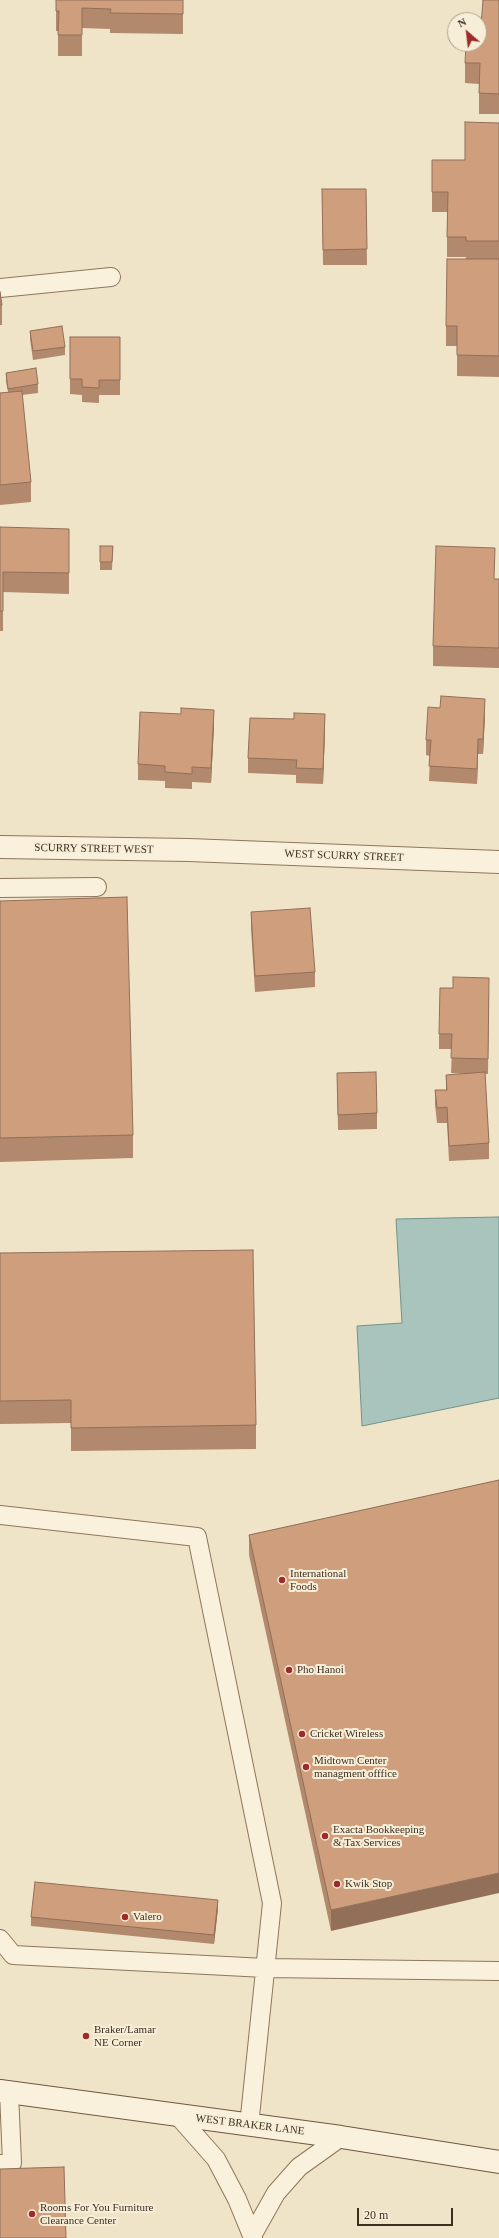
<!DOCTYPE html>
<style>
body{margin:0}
#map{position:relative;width:499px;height:2238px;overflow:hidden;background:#f0e4c8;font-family:"Times New Roman",serif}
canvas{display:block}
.north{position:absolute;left:447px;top:12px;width:40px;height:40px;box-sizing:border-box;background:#f7eed8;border:1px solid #ada18e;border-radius:50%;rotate:332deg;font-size:11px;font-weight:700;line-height:16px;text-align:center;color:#3d2e20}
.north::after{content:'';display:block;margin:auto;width:14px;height:18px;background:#9e2a2b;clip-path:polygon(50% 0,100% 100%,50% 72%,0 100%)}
.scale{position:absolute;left:357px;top:2208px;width:96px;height:18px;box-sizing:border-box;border:2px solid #3d2e20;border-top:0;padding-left:5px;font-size:12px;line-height:14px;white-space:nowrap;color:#3d2e20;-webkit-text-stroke:3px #f7eed8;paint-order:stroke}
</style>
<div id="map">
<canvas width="499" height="2238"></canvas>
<div class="north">N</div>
<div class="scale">20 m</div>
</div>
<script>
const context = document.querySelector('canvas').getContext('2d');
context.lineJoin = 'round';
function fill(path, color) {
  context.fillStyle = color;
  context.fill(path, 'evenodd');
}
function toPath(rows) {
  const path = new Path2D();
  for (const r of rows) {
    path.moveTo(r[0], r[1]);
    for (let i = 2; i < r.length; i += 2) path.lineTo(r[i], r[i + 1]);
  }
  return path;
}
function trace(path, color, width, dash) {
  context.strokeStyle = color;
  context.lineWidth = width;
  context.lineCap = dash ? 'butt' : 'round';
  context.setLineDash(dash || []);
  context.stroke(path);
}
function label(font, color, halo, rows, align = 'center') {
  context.font = font + ' "Times New Roman",serif';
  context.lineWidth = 4;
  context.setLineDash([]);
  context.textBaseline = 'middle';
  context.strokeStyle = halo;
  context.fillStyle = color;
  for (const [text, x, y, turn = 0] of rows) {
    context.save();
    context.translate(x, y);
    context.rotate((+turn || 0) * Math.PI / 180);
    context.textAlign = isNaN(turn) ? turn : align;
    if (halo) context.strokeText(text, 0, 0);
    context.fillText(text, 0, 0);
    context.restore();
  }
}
const water = toPath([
 [499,1217,499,1398,362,1426,357,1326,402,1323,396,1219,499,1217]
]);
fill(water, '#a9c4bc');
trace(water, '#6f938a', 1);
const lane = toPath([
 [0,288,111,277],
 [0,888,97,887],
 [0,1515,197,1537,272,1903,249,2126],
 [0,1939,13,1955,265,1968,499,1971],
 [178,2116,216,2159,237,2199,253,2238],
 [0,2164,12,2163,9,2092],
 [253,2234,276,2193,299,2167,341,2137]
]);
const street = toPath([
 [0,847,189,850,499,862]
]);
const secondary = toPath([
 [0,2091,341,2137,499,2162]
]);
trace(lane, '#8d765c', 20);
trace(street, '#8d765c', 24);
trace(secondary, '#6f573f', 24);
trace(lane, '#faf1dc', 18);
trace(street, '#faf1dc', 22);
trace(secondary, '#faf1dc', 22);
fill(toPath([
 [56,0,183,0,183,34,110,33,110,29,82,28,82,56,58,56,58,31,56,31],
 [499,0,499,114,479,114,479,84,465,83,465,63,481,25],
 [499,123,499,377,457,376,457,346,446,346,446,326,466,257,447,257,447,212,432,212,432,160,465,160],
 [322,189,366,189,367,265,323,265],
 [0,292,2,305,2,325,0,325],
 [30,331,65,347,65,355,33,360,30,339],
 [70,337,120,337,120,395,99,395,99,403,82,402,82,395,70,394],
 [6,373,38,384,38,393,22,395,31,482,31,502,0,505,0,393,8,392,6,381],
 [0,527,69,549,69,594,3,592,3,631,0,631],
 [100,546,113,546,112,570,100,570],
 [495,579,499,579,499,668,433,666,433,646],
 [485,714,483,754,478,754,477,784,429,781,430,756,426,755,426,740],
 [214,725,211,783,192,782,192,789,165,788,165,781,138,780,138,764],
 [325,730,323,784,296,783,296,775,248,773,248,758],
 [0,901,133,1135,133,1158,0,1162],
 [251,912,315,972,315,987,255,992,251,928],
 [489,993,488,1074,485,1074,489,1143,489,1159,449,1161,447,1123,437,1123,435,1105,435,1090,446,1090,446,1075,465,1074,451,1073,452,1049,439,1049,439,1034],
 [337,1073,377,1113,377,1129,338,1130],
 [0,1253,256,1425,256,1449,71,1451,71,1423,0,1424],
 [499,1480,331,1931,249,1555,249,1535],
 [218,1908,214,1944,31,1926,31,1917]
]), '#b2896c');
fill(toPath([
 [485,699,485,714,483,754,483,739],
 [214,710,214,725,211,783,211,768],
 [325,714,325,730,323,784,323,769],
 [478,739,478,754,477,784,477,769],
 [499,1873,499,1893,331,1931,331,1910],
 [218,1900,218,1908,214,1944,214,1935]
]), '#916f58');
const building = toPath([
 [56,0,183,0,183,14,110,13,111,9,82,8,82,35,58,35,59,11,56,11,56,0],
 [483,0,499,0,499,94,479,93,480,63,465,63,466,44,479,44,479,25,481,25,483,0],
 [465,122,499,123,499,241,466,241,466,237,447,237,448,192,432,192,432,160,465,160,465,122],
 [322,189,366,189,367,249,323,250,322,189],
 [447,259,499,259,499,356,457,355,457,326,446,326,447,259],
 [0,292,2,305,0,305,0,292],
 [62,326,65,347,33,351,30,331,62,326],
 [70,337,120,337,120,380,99,380,99,388,82,387,82,379,70,379,70,337],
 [36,368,38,384,8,389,6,373,36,368],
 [22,391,31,482,0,485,0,393,22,391],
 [0,527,69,529,69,573,3,572,3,611,0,611,0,527],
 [100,546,113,546,112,562,100,562,100,546],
 [436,546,495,548,494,579,499,579,499,648,433,646,436,546],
 [441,696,485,699,483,739,478,739,477,769,429,766,431,740,426,740,428,707,440,708,441,696],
 [181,708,214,710,211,768,192,767,192,774,165,772,165,766,138,764,140,712,181,714,181,708],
 [294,713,325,714,323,769,296,768,297,760,248,758,250,718,294,719,294,713],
 [127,897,133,1135,0,1138,0,901,127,897],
 [310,908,315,972,255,976,251,912,310,908],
 [453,977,489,978,488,1059,451,1058,452,1034,439,1034,440,988,453,988,453,977],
 [376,1072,377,1113,338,1115,337,1073,376,1072],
 [485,1072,489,1143,449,1146,447,1107,437,1108,435,1090,447,1090,446,1075,485,1072],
 [253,1250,256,1425,71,1428,71,1400,0,1401,0,1253,253,1250],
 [499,1480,499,1873,331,1910,249,1535,499,1480],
 [35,1882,218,1900,214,1935,31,1917,35,1882],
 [64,2167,66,2238,0,2238,0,2169,64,2167]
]);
fill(building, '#cf9f7d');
trace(building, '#916f58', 1);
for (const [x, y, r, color] of [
 [282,1580,4,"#9e2a2b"],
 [289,1670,4,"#9e2a2b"],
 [302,1734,4,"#9e2a2b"],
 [306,1767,4,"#9e2a2b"],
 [325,1836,4,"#9e2a2b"],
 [337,1884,4,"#9e2a2b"],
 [125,1917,4,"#9e2a2b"],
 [86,2036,4,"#9e2a2b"],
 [32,2214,4,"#9e2a2b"]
]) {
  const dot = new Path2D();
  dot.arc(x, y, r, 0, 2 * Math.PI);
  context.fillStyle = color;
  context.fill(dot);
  trace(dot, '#f7eed8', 1.5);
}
label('11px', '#3d2e20', '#f7eed8', [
 ["SCURRY STREET WEST",94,849,1],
 ["WEST SCURRY STREET",344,856,2],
 ["WEST BRAKER LANE",250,2125,7]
]);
label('11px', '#3d2e20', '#f7eed8', [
 ["International",290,1574],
 ["Foods",290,1587],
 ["Pho Hanoi",297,1670],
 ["Cricket Wireless",310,1734],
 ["Midtown Center",314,1761],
 ["managment offfice",314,1774],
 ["Exacta Bookkeeping",333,1830],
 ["& Tax Services",333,1843],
 ["Kwik Stop",345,1884],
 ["Valero",133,1917],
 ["Braker/Lamar",94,2030],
 ["NE Corner",94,2043],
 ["Rooms For You Furniture",40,2208],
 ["Clearance Center",40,2221]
], 'left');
</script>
